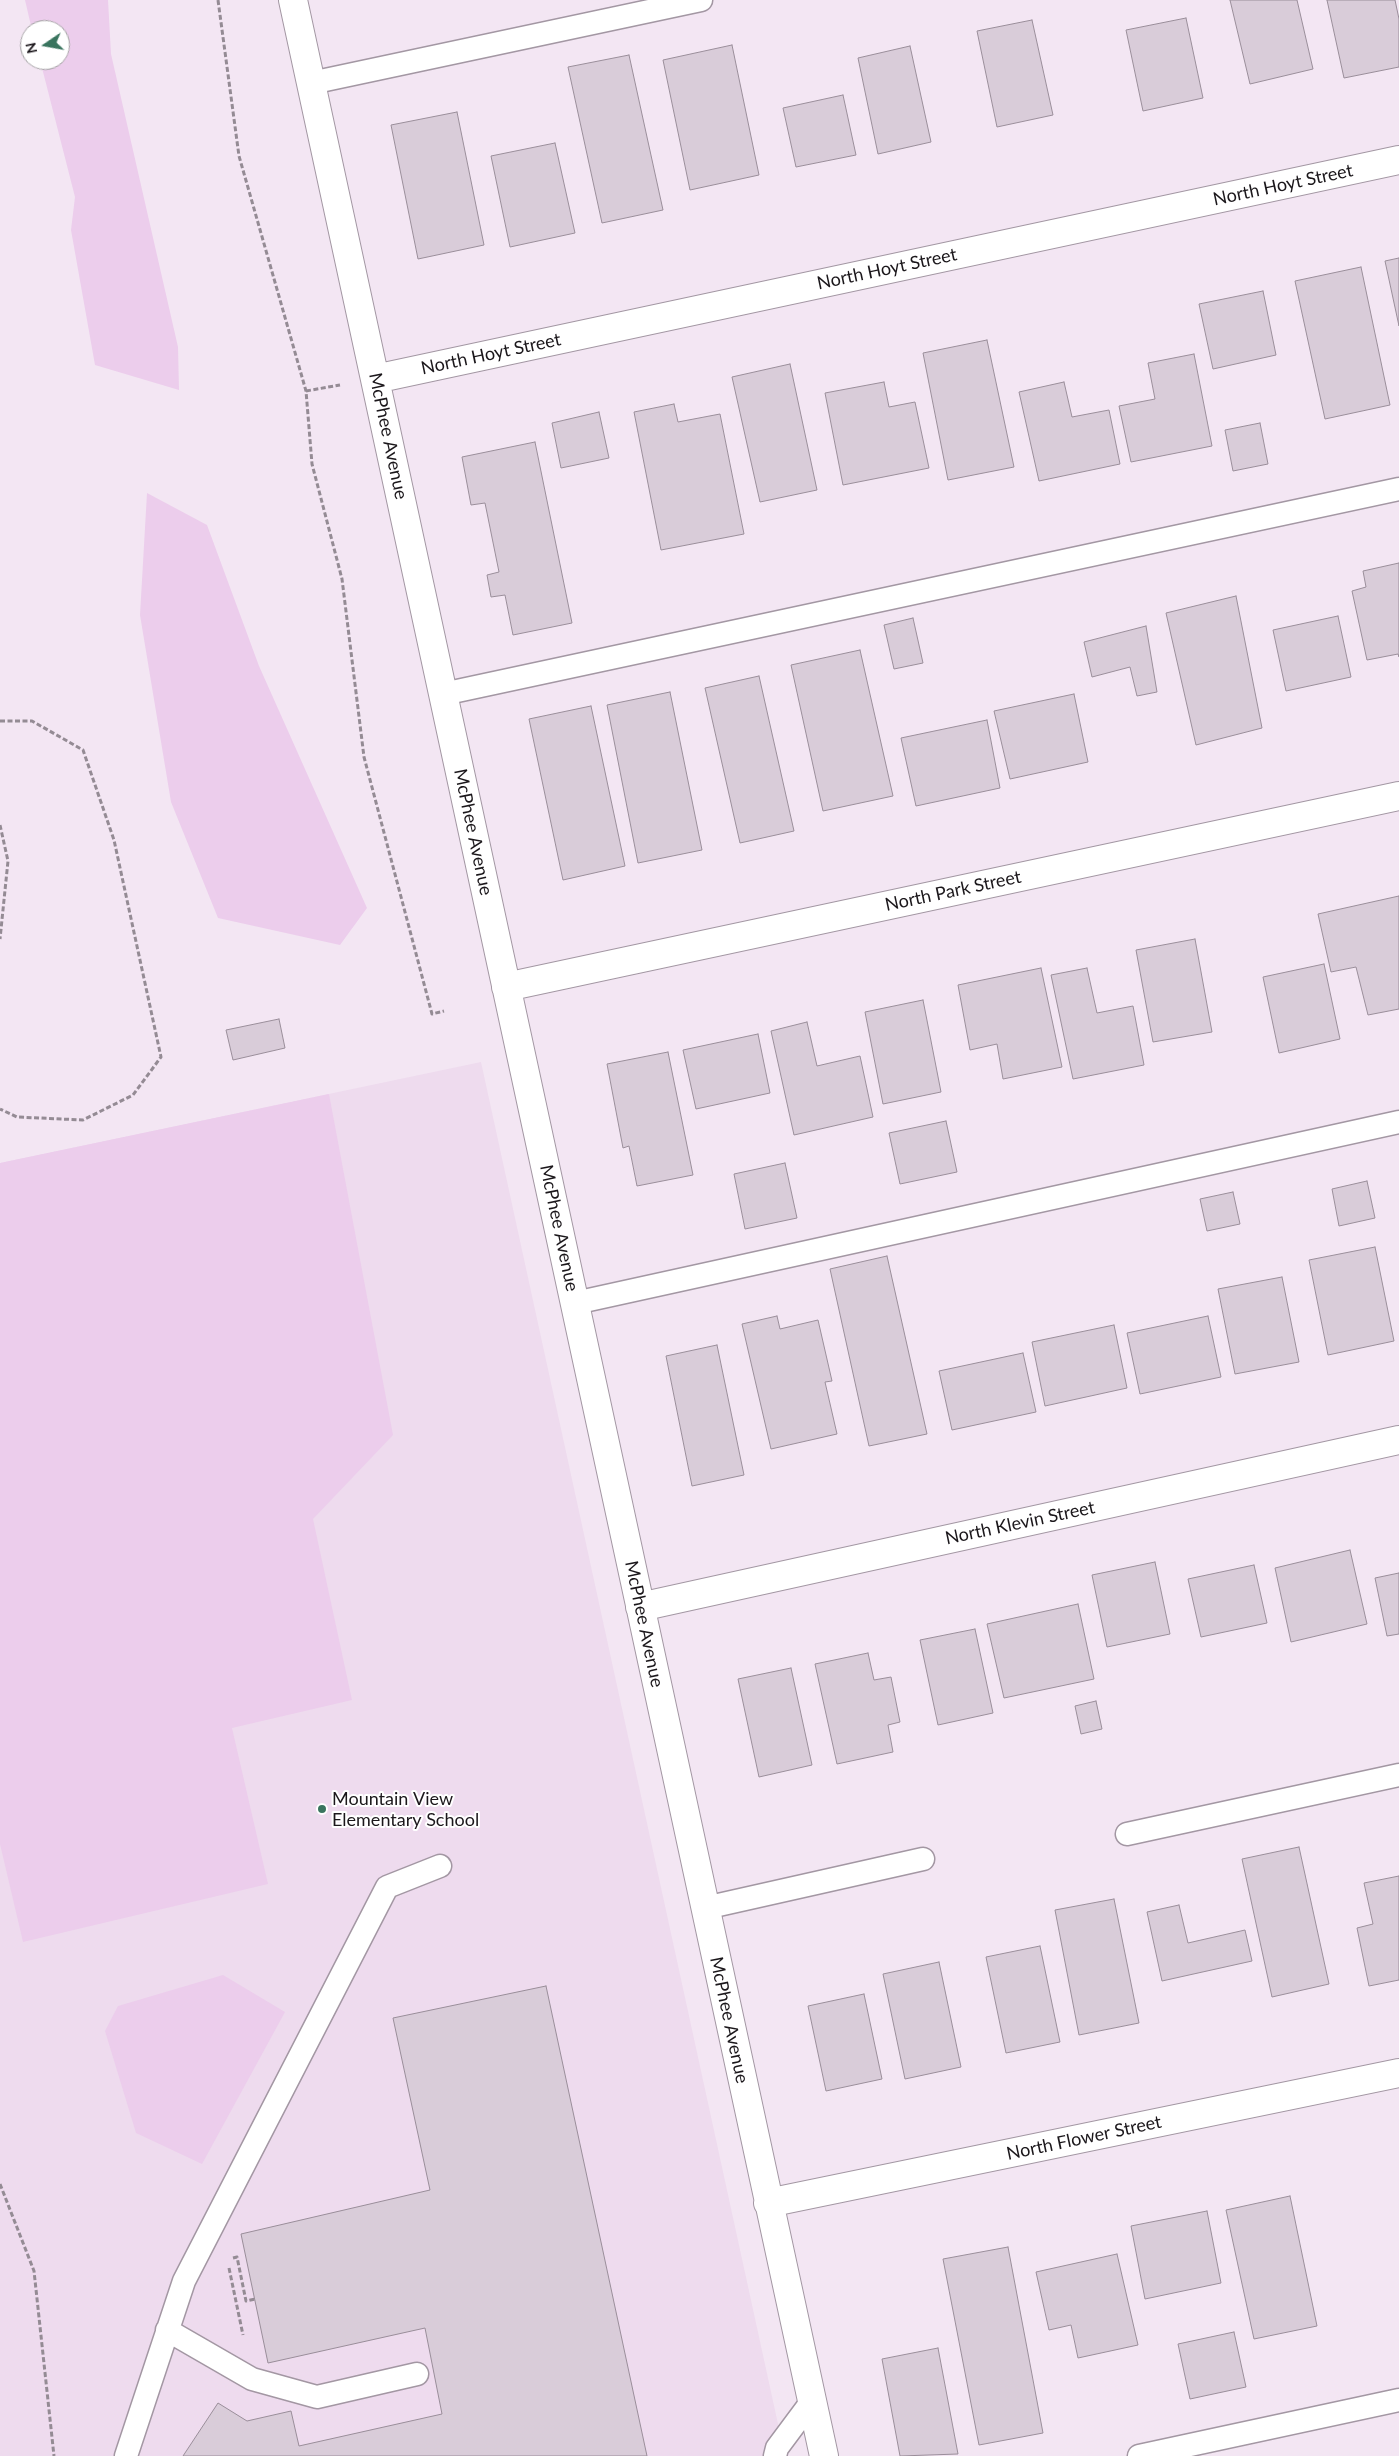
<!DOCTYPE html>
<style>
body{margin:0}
#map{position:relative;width:1399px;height:2456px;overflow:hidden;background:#f3e6f3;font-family:Lato,sans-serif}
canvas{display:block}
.north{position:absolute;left:20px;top:20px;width:50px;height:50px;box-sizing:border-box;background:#fff;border:1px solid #a4a2a4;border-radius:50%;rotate:258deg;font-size:14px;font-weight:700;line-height:20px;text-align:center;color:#1b171b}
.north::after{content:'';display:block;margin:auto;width:18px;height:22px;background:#39745e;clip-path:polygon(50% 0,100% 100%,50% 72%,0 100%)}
</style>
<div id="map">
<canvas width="1399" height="2456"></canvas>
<div class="north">N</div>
</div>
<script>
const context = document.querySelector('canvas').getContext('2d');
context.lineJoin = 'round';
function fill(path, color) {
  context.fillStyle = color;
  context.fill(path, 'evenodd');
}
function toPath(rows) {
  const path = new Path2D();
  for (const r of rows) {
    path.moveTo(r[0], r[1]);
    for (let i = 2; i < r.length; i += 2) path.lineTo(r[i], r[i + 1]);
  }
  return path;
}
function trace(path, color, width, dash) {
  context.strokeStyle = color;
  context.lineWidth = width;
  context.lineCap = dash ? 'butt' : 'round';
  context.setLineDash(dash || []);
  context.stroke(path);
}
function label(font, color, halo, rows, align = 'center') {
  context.font = font + ' Lato,sans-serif';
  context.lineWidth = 4;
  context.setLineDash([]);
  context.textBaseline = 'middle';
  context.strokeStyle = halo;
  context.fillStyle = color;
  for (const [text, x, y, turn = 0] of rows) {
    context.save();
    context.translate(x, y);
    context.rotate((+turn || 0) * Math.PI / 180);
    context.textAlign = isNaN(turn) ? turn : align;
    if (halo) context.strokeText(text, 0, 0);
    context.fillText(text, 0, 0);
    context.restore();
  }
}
fill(toPath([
 [481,1062,785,2456,0,2456,0,1163]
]), '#eedbee');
fill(toPath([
 [25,0,108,0,111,54,178,347,179,390,95,365,71,230,75,197,40,60,60,60,60,30,32,30],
 [147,493,207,525,259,666,367,908,340,945,218,918,171,802,140,615],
 [329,1094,393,1435,313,1519,352,1700,232,1728,268,1884,23,1942,0,1844,0,1163],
 [223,1975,285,2012,202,2164,136,2133,105,2031,118,2006]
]), '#eccdec');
const building = toPath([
 [1230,0,1297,0,1313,69,1250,84,1230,0],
 [1327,0,1395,0,1399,19,1399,67,1344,78,1327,0],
 [1186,18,1203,98,1143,111,1126,30,1186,18],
 [1032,20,1053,115,997,127,977,31,1032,20],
 [732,45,759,175,690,190,663,60,732,45],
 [910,46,931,142,878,154,858,58,910,46],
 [629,55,663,210,602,223,568,67,629,55],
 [843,95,856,155,796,167,783,108,843,95],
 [457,112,484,245,418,259,391,125,457,112],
 [555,143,575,233,510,247,491,156,555,143],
 [1399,258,1399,326,1385,261,1399,258],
 [1361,267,1390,405,1325,419,1295,281,1361,267],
 [1263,291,1276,355,1213,369,1199,304,1263,291],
 [987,340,1014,467,948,480,923,353,987,340],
 [1194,354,1212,446,1131,462,1119,406,1155,399,1148,363,1194,354],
 [790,364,817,490,760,502,732,377,790,364],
 [884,382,889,407,915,402,929,468,843,485,825,393,884,382],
 [1064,382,1072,417,1109,410,1120,464,1039,481,1019,392,1064,382],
 [674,404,678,422,720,414,744,534,661,550,634,412,674,404],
 [599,412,609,458,561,468,552,423,599,412],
 [1260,423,1268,464,1233,471,1225,430,1260,423],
 [535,442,572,623,513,635,505,595,491,597,487,575,499,572,485,503,471,505,462,457,535,442],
 [1399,563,1399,657,1398,654,1367,660,1352,591,1366,587,1363,571,1399,563],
 [1236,596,1262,728,1196,745,1166,613,1236,596],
 [1338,616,1351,677,1286,691,1273,630,1338,616],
 [913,618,923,663,894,669,884,625,913,618],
 [1146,626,1157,692,1137,696,1130,667,1092,677,1084,642,1146,626],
 [860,650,893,796,823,811,791,665,860,650],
 [759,676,794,831,740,843,705,688,759,676],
 [670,692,702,850,638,863,607,705,670,692],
 [1074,694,1088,762,1010,779,994,711,1074,694],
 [591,706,625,866,563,880,529,719,591,706],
 [987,720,1000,788,916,806,901,738,987,720],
 [1399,896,1399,1009,1368,1015,1356,967,1331,972,1318,914,1399,896],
 [1195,939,1212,1032,1153,1042,1136,950,1195,939],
 [1324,964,1340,1039,1279,1053,1263,977,1324,964],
 [1041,968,1062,1067,1003,1079,997,1044,970,1050,958,985,1041,968],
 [1087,968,1097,1013,1133,1006,1144,1065,1073,1079,1051,975,1087,968],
 [923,1000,941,1092,883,1104,865,1012,923,1000],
 [279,1019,285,1048,233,1060,226,1030,279,1019],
 [807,1022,817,1066,860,1056,873,1117,794,1135,771,1031,807,1022],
 [758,1034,770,1093,696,1109,683,1050,758,1034],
 [668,1052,693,1175,637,1186,629,1146,623,1148,607,1064,668,1052],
 [946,1121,957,1172,900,1184,889,1133,946,1121],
 [785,1163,797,1218,745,1229,734,1174,785,1163],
 [1367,1181,1375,1218,1339,1226,1332,1189,1367,1181],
 [1233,1192,1240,1224,1207,1231,1200,1199,1233,1192],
 [1375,1247,1394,1341,1328,1355,1309,1260,1375,1247],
 [887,1256,927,1434,869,1446,830,1269,887,1256],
 [1282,1277,1299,1362,1235,1374,1218,1289,1282,1277],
 [777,1316,780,1329,818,1320,832,1381,825,1382,837,1434,771,1449,742,1324,777,1316],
 [1208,1316,1221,1377,1140,1394,1127,1333,1208,1316],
 [1114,1325,1127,1388,1045,1406,1032,1342,1114,1325],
 [717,1345,744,1475,692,1486,666,1356,717,1345],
 [1023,1353,1036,1412,952,1430,939,1371,1023,1353],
 [1350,1550,1367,1624,1291,1642,1275,1568,1350,1550],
 [1155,1562,1170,1634,1107,1647,1092,1575,1155,1562],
 [1254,1565,1267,1623,1201,1637,1188,1579,1254,1565],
 [1399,1573,1399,1634,1387,1636,1375,1578,1399,1573],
 [1078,1604,1094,1679,1004,1698,987,1624,1078,1604],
 [975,1629,993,1713,938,1725,920,1640,975,1629],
 [868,1653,874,1680,891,1677,900,1722,888,1725,893,1752,837,1764,815,1664,868,1653],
 [791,1668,812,1765,759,1777,738,1679,791,1668],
 [1096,1701,1102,1729,1081,1734,1075,1706,1096,1701],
 [1299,1847,1329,1984,1272,1997,1242,1859,1299,1847],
 [1399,1876,1399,1980,1369,1986,1357,1928,1373,1924,1364,1883,1399,1876],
 [1114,1899,1139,2023,1079,2035,1055,1910,1114,1899],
 [1179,1905,1188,1943,1245,1930,1252,1961,1162,1981,1147,1912,1179,1905],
 [1040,1946,1060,2042,1006,2053,986,1957,1040,1946],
 [939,1962,961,2067,905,2079,883,1974,939,1962],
 [546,1986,647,2456,183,2456,218,2403,247,2421,291,2411,299,2446,442,2414,425,2328,268,2363,241,2234,430,2190,393,2018,546,1986],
 [864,1994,882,2079,826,2091,808,2006,864,1994],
 [1290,2196,1317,2326,1254,2339,1226,2210,1290,2196],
 [1207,2211,1221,2283,1145,2299,1131,2226,1207,2211],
 [1008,2247,1043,2433,979,2445,943,2259,1008,2247],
 [1117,2254,1138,2345,1078,2358,1071,2325,1049,2330,1036,2272,1117,2254],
 [1234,2332,1246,2387,1190,2399,1178,2344,1234,2332],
 [938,2348,958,2454,900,2456,882,2359,938,2348]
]);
fill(building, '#d9ccd9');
trace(building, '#9a8e9a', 1);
const service = toPath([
 [311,83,701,0],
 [443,694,1399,489],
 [575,1303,1399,1122],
 [1127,1834,1399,1775],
 [705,1908,923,1859],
 [167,2330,252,2379,317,2397,417,2374],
 [126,2456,184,2281,387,1887,440,1866],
 [775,2456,777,2448,812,2401],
 [1139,2456,1399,2400]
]);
const minor = toPath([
 [293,0,824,2456],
 [375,379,1399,160],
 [506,987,1399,796],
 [640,1607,1399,1440],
 [768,2203,1399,2073]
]);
trace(service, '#a397a3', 25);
trace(minor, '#a397a3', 30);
trace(toPath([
 [218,0,239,156,306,391,312,464,342,579,364,757,432,1014,444,1011],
 [306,391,340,385],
 [0,721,32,721,83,750,114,840,161,1057,133,1095,83,1120,17,1117,0,1109],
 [0,825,8,861,0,939],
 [0,2184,34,2271,54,2456],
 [233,2258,237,2257,246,2301,255,2299],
 [229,2268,243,2335]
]), '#948b94', 3, [5, 2.5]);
trace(service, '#fff', 22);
trace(minor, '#fff', 28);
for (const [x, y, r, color] of [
 [322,1809,5,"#39745e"]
]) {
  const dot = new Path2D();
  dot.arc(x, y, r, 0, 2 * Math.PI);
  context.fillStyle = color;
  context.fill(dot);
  trace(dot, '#fff', 2);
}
label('18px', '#1b171b', '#fff', [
 ["North Hoyt Street",1283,185,-12],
 ["North Hoyt Street",887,269,-12],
 ["North Hoyt Street",491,354,-12],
 ["McPhee Avenue",388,436,78],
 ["McPhee Avenue",473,832,78],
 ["North Park Street",953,891,-12],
 ["McPhee Avenue",559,1228,78],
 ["North Klevin Street",1020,1523,-12],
 ["McPhee Avenue",644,1624,78],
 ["McPhee Avenue",729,2020,78],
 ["North Flower Street",1084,2138,-12]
]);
label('18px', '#1b171b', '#fff', [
 ["Mountain View",332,1799],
 ["Elementary School",332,1820]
], 'left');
</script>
